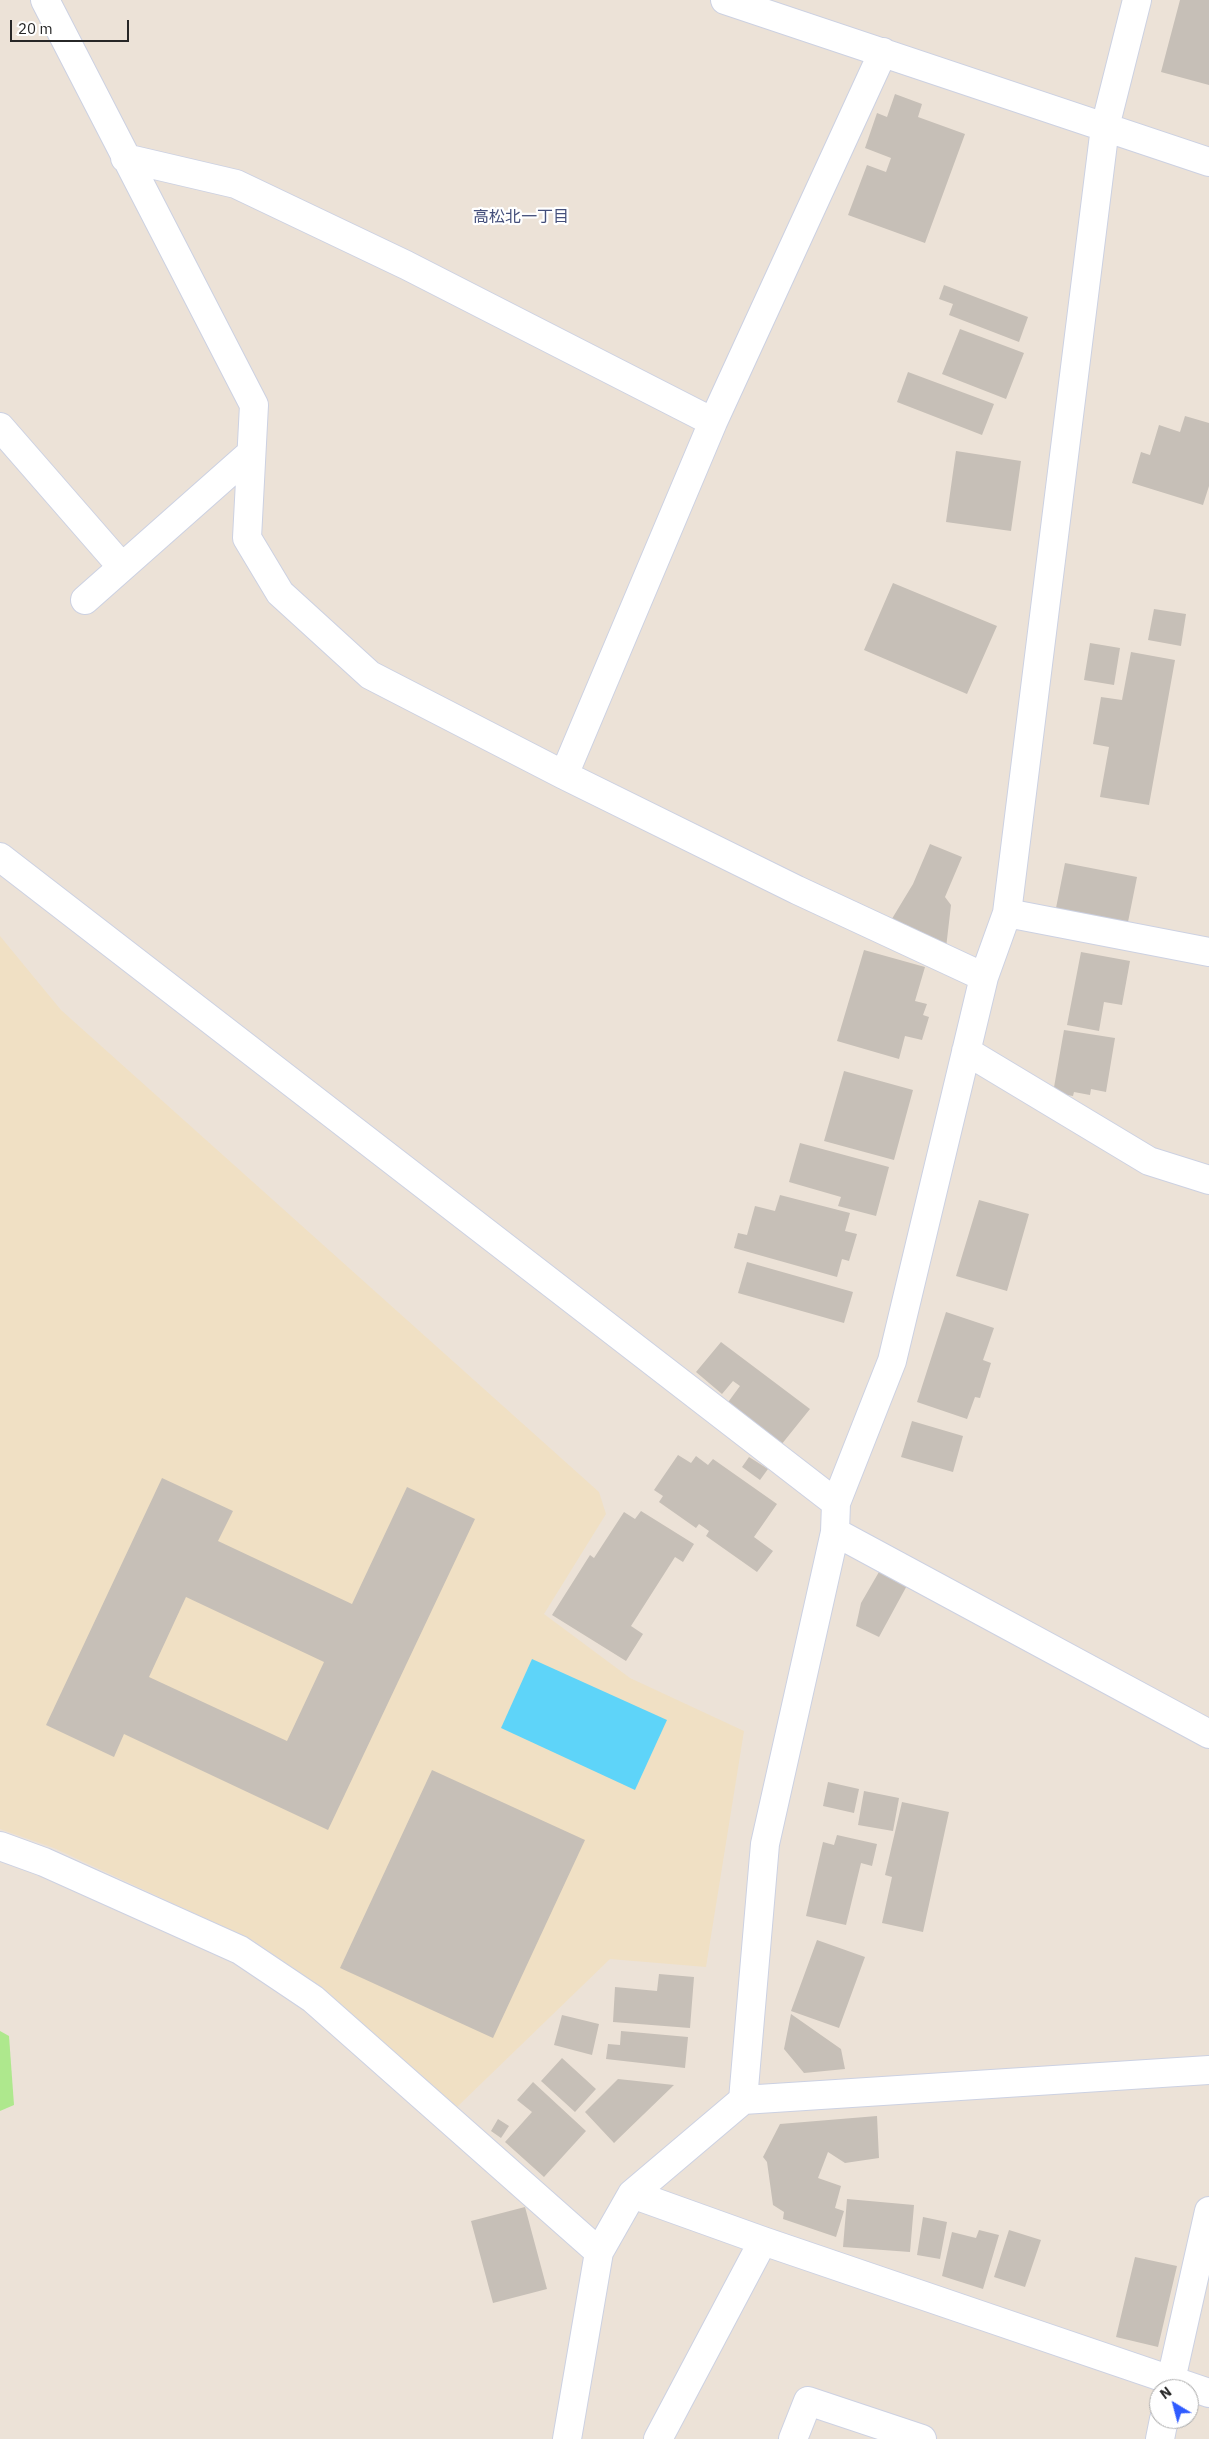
<!DOCTYPE html>
<meta charset="utf-8">
<style>
body{margin:0}
#map{position:relative;width:1209px;height:2439px;overflow:hidden;background:#ece2d7;font-family:"IBM Plex Sans",sans-serif}
canvas{display:block}
.north{position:absolute;left:1149px;top:2379px;width:50px;height:50px;box-sizing:border-box;background:#fff;border:1px solid #a9a9a9;border-radius:50%;rotate:323deg;font-size:14px;font-weight:700;line-height:20px;text-align:center;color:#272727}
.north::after{content:'';display:block;margin:auto;width:18px;height:22px;background:#305cff;clip-path:polygon(50% 0,100% 100%,50% 72%,0 100%)}
.scale{position:absolute;left:10px;top:20px;width:119px;height:22px;box-sizing:border-box;border:2px solid #272727;border-top:0;padding-left:6px;font-size:15px;line-height:18px;white-space:nowrap;color:#272727;-webkit-text-stroke:4px #fff;paint-order:stroke}
</style>
<div id="map">
<canvas width="1209" height="2439"></canvas>
<div class="north">N</div>
<div class="scale">20 m</div>
</div>
<script>
const context = document.querySelector('canvas').getContext('2d');
context.lineJoin = 'round';
function fill(path, color) {
  context.fillStyle = color;
  context.fill(path, 'evenodd');
}
function toPath(rows) {
  const path = new Path2D();
  for (const r of rows) {
    path.moveTo(r[0], r[1]);
    for (let i = 2; i < r.length; i += 2) path.lineTo(r[i], r[i + 1]);
  }
  return path;
}
function trace(path, color, width, dash) {
  context.strokeStyle = color;
  context.lineWidth = width;
  context.lineCap = dash ? 'butt' : 'round';
  context.setLineDash(dash || []);
  context.stroke(path);
}
function label(font, color, halo, rows, align = 'center') {
  context.font = font + ' "IBM Plex Sans","Noto Sans JP",sans-serif';
  context.lineWidth = 4.5;
  context.setLineDash([]);
  context.textBaseline = 'middle';
  context.strokeStyle = halo;
  context.fillStyle = color;
  for (const [text, x, y, turn = 0] of rows) {
    context.save();
    context.translate(x, y);
    context.rotate((+turn || 0) * Math.PI / 180);
    context.textAlign = isNaN(turn) ? turn : align;
    if (halo) context.strokeText(text, 0, 0);
    context.fillText(text, 0, 0);
    context.restore();
  }
}
fill(toPath([
 [0,936,61,1010,599,1492,606,1514,544,1614,630,1678,744,1731,706,1967,610,1959,457,2107,320,1987,254,1941,54,1848,0,1829]
]), '#f0e0c4');
fill(toPath([
 [0,2031,9,2036,14,2105,0,2111]
]), '#aee88d');
fill(toPath([
 [532,1659,667,1720,635,1790,501,1728]
]), '#5ed4f9');
fill(toPath([
 [1180,0,1209,0,1209,85,1161,72],
 [895,94,922,104,918,117,965,134,925,243,848,215,867,165,886,172,891,158,865,148,877,113,887,117],
 [944,285,1028,317,1019,342,949,315,953,304,939,299],
 [960,329,1024,353,1006,399,942,374],
 [908,372,994,404,982,435,897,402],
 [1185,416,1209,423,1209,486,1203,505,1132,483,1141,452,1150,455,1159,425,1180,432],
 [956,451,1021,461,1011,531,946,522],
 [893,583,997,626,967,694,864,650],
 [1154,609,1186,614,1181,646,1148,640],
 [1090,643,1120,648,1114,685,1084,680],
 [1131,652,1175,660,1149,805,1100,797,1109,747,1093,744,1101,697,1122,700],
 [930,844,962,857,945,897,951,905,946,948,890,922,913,884],
 [1065,863,1137,877,1127,927,1055,913],
 [864,950,925,967,915,1001,927,1004,923,1015,929,1017,922,1040,905,1036,899,1059,837,1041],
 [1081,952,1130,961,1122,1005,1104,1002,1099,1031,1067,1025],
 [1064,1030,1115,1038,1106,1092,1091,1089,1090,1095,1074,1092,1073,1096,1053,1093],
 [844,1071,913,1090,894,1160,824,1141],
 [800,1143,889,1167,876,1216,838,1206,841,1197,789,1182],
 [780,1195,850,1213,845,1231,857,1234,849,1261,842,1259,837,1277,734,1248,738,1233,747,1235,755,1206,775,1211],
 [979,1200,1029,1214,1007,1291,956,1276],
 [747,1262,853,1292,844,1323,738,1293],
 [946,1312,994,1328,983,1360,991,1363,980,1398,975,1397,967,1419,917,1402],
 [721,1342,810,1409,781,1445,726,1405,740,1386,733,1381,722,1394,696,1372],
 [912,1421,963,1436,953,1472,901,1457],
 [678,1455,691,1463,696,1456,708,1465,713,1459,777,1504,754,1537,773,1551,757,1572,706,1536,709,1531,699,1524,696,1528,659,1502,663,1496,654,1490],
 [749,1457,768,1469,760,1480,742,1467],
 [162,1478,233,1511,218,1541,352,1604,407,1487,475,1519,328,1830,124,1734,114,1757,46,1725],
 [186,1597,324,1662,287,1741,149,1677],
 [641,1511,694,1544,683,1562,675,1557,631,1626,643,1634,626,1661,552,1615,590,1555,594,1558,624,1512,635,1519],
 [883,1565,910,1580,879,1637,856,1626,861,1603],
 [432,1770,585,1840,493,2038,340,1968],
 [828,1782,859,1789,854,1813,823,1806],
 [864,1791,899,1798,893,1831,858,1825],
 [902,1802,949,1812,923,1932,882,1923,892,1877,885,1875],
 [837,1835,877,1844,872,1866,861,1863,846,1925,806,1916,823,1842,834,1845],
 [817,1940,865,1957,839,2028,791,2011],
 [659,1974,694,1977,690,2028,613,2022,615,1987,657,1991],
 [791,2014,841,2049,845,2069,804,2073,784,2049],
 [562,2015,599,2024,592,2055,554,2045],
 [621,2031,688,2037,685,2068,606,2059,608,2044,620,2045],
 [562,2058,596,2089,575,2112,541,2081],
 [618,2079,674,2085,614,2143,585,2112],
 [533,2082,586,2131,544,2177,505,2142,532,2112,517,2100],
 [877,2116,879,2158,845,2163,828,2152,818,2178,841,2186,835,2208,844,2211,836,2237,783,2219,784,2212,773,2205,767,2162,763,2157,780,2124],
 [498,2119,509,2126,501,2138,491,2131],
 [847,2199,914,2205,910,2252,843,2247],
 [525,2207,547,2289,493,2303,471,2221],
 [923,2217,947,2222,940,2259,917,2255],
 [979,2230,999,2235,983,2289,942,2276,952,2232,976,2238],
 [1009,2230,1041,2240,1025,2287,994,2277],
 [1135,2257,1177,2266,1158,2347,1116,2337]
]), '#c6bfb7');
const street = toPath([
 [45,0,254,405,247,538,280,593,370,675,564,775,797,890,984,977],
 [725,0,1209,162],
 [1137,0,1105,127,1007,913,984,977,892,1361,836,1503,835,1532,1209,1734],
 [125,158,236,184,406,265,713,422],
 [0,427,122,567],
 [85,600,250,454],
 [564,775,713,422,883,52],
 [0,857,836,1503],
 [1007,913,1209,952],
 [966,1051,1149,1161,1209,1180],
 [0,1846,44,1862,240,1950,313,1999,599,2252],
 [743,2100,1209,2070],
 [632,2194,763,2241,1209,2393],
 [1169,2389,1209,2211],
 [567,2439,599,2252,632,2194,743,2100,765,1844,835,1532],
 [658,2439,763,2241],
 [793,2439,808,2401,922,2439],
 [1160,2439,1164,2419]
]);
trace(street, '#ccd1e2', 30);
trace(street, '#fff', 28);
label('16px', '#444f7b', '#fff', [
 ["高松北一丁目",521,217]
]);
</script>
